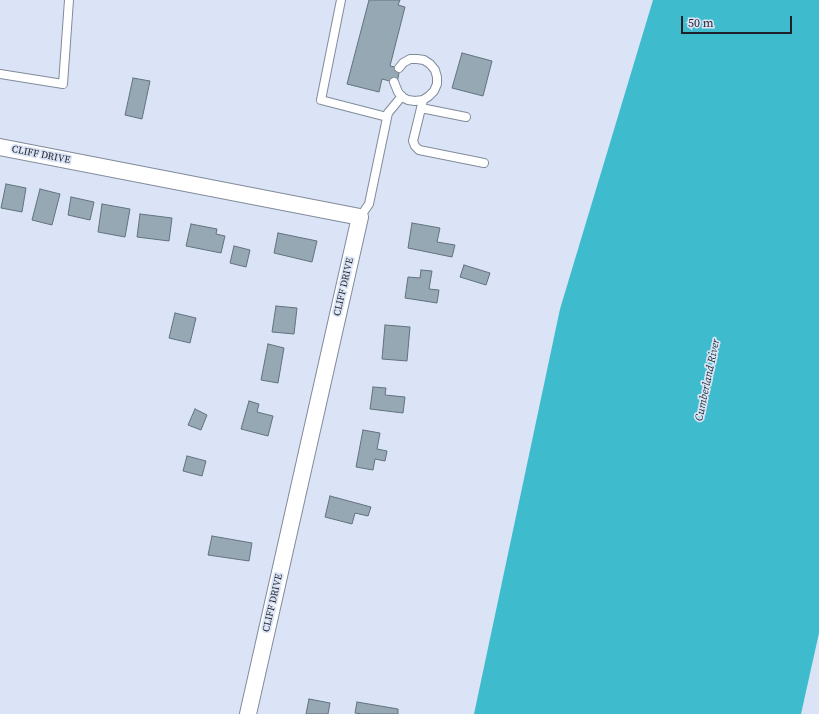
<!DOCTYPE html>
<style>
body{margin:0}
#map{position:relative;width:819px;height:714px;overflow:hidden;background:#dae4f6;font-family:"Source Serif 4",serif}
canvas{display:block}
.scale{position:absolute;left:681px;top:16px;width:111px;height:18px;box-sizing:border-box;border:2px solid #1e2228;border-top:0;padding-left:5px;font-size:12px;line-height:14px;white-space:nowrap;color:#1e2228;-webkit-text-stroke:3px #dae4f6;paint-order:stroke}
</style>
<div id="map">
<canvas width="819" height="714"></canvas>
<div class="scale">50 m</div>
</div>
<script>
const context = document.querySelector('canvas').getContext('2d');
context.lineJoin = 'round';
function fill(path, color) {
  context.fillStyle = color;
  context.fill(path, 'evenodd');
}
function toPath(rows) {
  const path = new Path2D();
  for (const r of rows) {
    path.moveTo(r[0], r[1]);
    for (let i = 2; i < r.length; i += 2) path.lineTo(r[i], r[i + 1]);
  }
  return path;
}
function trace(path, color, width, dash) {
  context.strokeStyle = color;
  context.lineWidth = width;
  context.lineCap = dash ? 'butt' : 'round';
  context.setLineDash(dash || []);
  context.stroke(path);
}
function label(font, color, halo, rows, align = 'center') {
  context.font = font + ' "Source Serif 4",serif';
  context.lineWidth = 3.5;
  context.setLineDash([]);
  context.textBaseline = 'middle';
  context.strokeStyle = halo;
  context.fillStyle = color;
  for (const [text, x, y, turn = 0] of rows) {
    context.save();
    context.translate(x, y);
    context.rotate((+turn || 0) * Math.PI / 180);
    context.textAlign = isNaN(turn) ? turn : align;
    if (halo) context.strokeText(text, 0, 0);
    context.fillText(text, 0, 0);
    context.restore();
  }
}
fill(toPath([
 [653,0,819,0,819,633,801,714,474,714,560,309]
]), '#3ebbcc');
const building = toPath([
 [369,0,400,0,398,5,405,7,390,66,400,68,397,83,382,79,379,92,347,84,369,0],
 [462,53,492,61,483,96,452,88,462,53],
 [133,78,150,81,142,119,125,115,133,78],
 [6,184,26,188,22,212,1,208,6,184],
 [40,189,60,194,52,225,32,220,40,189],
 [71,197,94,202,90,220,68,215,71,197],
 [102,204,130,209,125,237,98,232,102,204],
 [140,214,172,218,169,241,137,237,140,214],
 [412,223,440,228,437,242,455,245,452,257,408,248,412,223],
 [191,224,217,229,216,234,225,236,221,253,186,246,191,224],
 [278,233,317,241,312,262,274,253,278,233],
 [234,246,250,250,246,267,230,263,234,246],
 [464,265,490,273,486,285,460,277,464,265],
 [421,270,432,271,429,289,439,290,437,303,405,298,408,277,420,278,421,270],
 [276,306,297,308,294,334,272,332,276,306],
 [175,313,196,318,190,343,169,338,175,313],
 [385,325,410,327,407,361,382,359,385,325],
 [268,344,284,348,278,383,261,380,268,344],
 [373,387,386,388,385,395,405,397,403,413,370,409,373,387],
 [249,401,259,404,257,412,273,416,268,436,241,429,249,401],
 [195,409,207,415,201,430,188,425,195,409],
 [363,430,380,433,377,449,387,451,385,461,375,459,373,470,356,467,363,430],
 [187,456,206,461,202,476,183,471,187,456],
 [330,496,371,507,368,516,355,513,352,524,325,517,330,496],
 [212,536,252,543,249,561,208,555,212,536],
 [309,699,330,703,328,714,306,714,309,699],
 [357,702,398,709,398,714,362,714,355,713,357,702]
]);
fill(building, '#96a8b4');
trace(building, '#61727d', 1);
const service = toPath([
 [341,0,321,100,387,117],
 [0,74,63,84,69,0],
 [394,82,398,92,402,97,408,100,415,101,423,100,429,96,434,91,437,84,437,77,435,70,430,64,424,60,417,59,410,59,403,63,399,68],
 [423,100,413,141,415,146,419,150,484,163],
 [421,108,466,117],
 [360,217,369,204,388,113,402,96]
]);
const minor = toPath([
 [0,147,360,217,248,714]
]);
trace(service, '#818b9b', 10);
trace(minor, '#818b9b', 18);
trace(service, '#fff', 8);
trace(minor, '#fff', 16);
label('10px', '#1e2228', '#dae4f6', [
 ["CLIFF DRIVE",41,155,11],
 ["CLIFF DRIVE",344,287,-77],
 ["CLIFF DRIVE",273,603,-77]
]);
label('italic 11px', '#1b3033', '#dae4f6', [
 ["Cumberland River",708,380,-78]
]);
</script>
